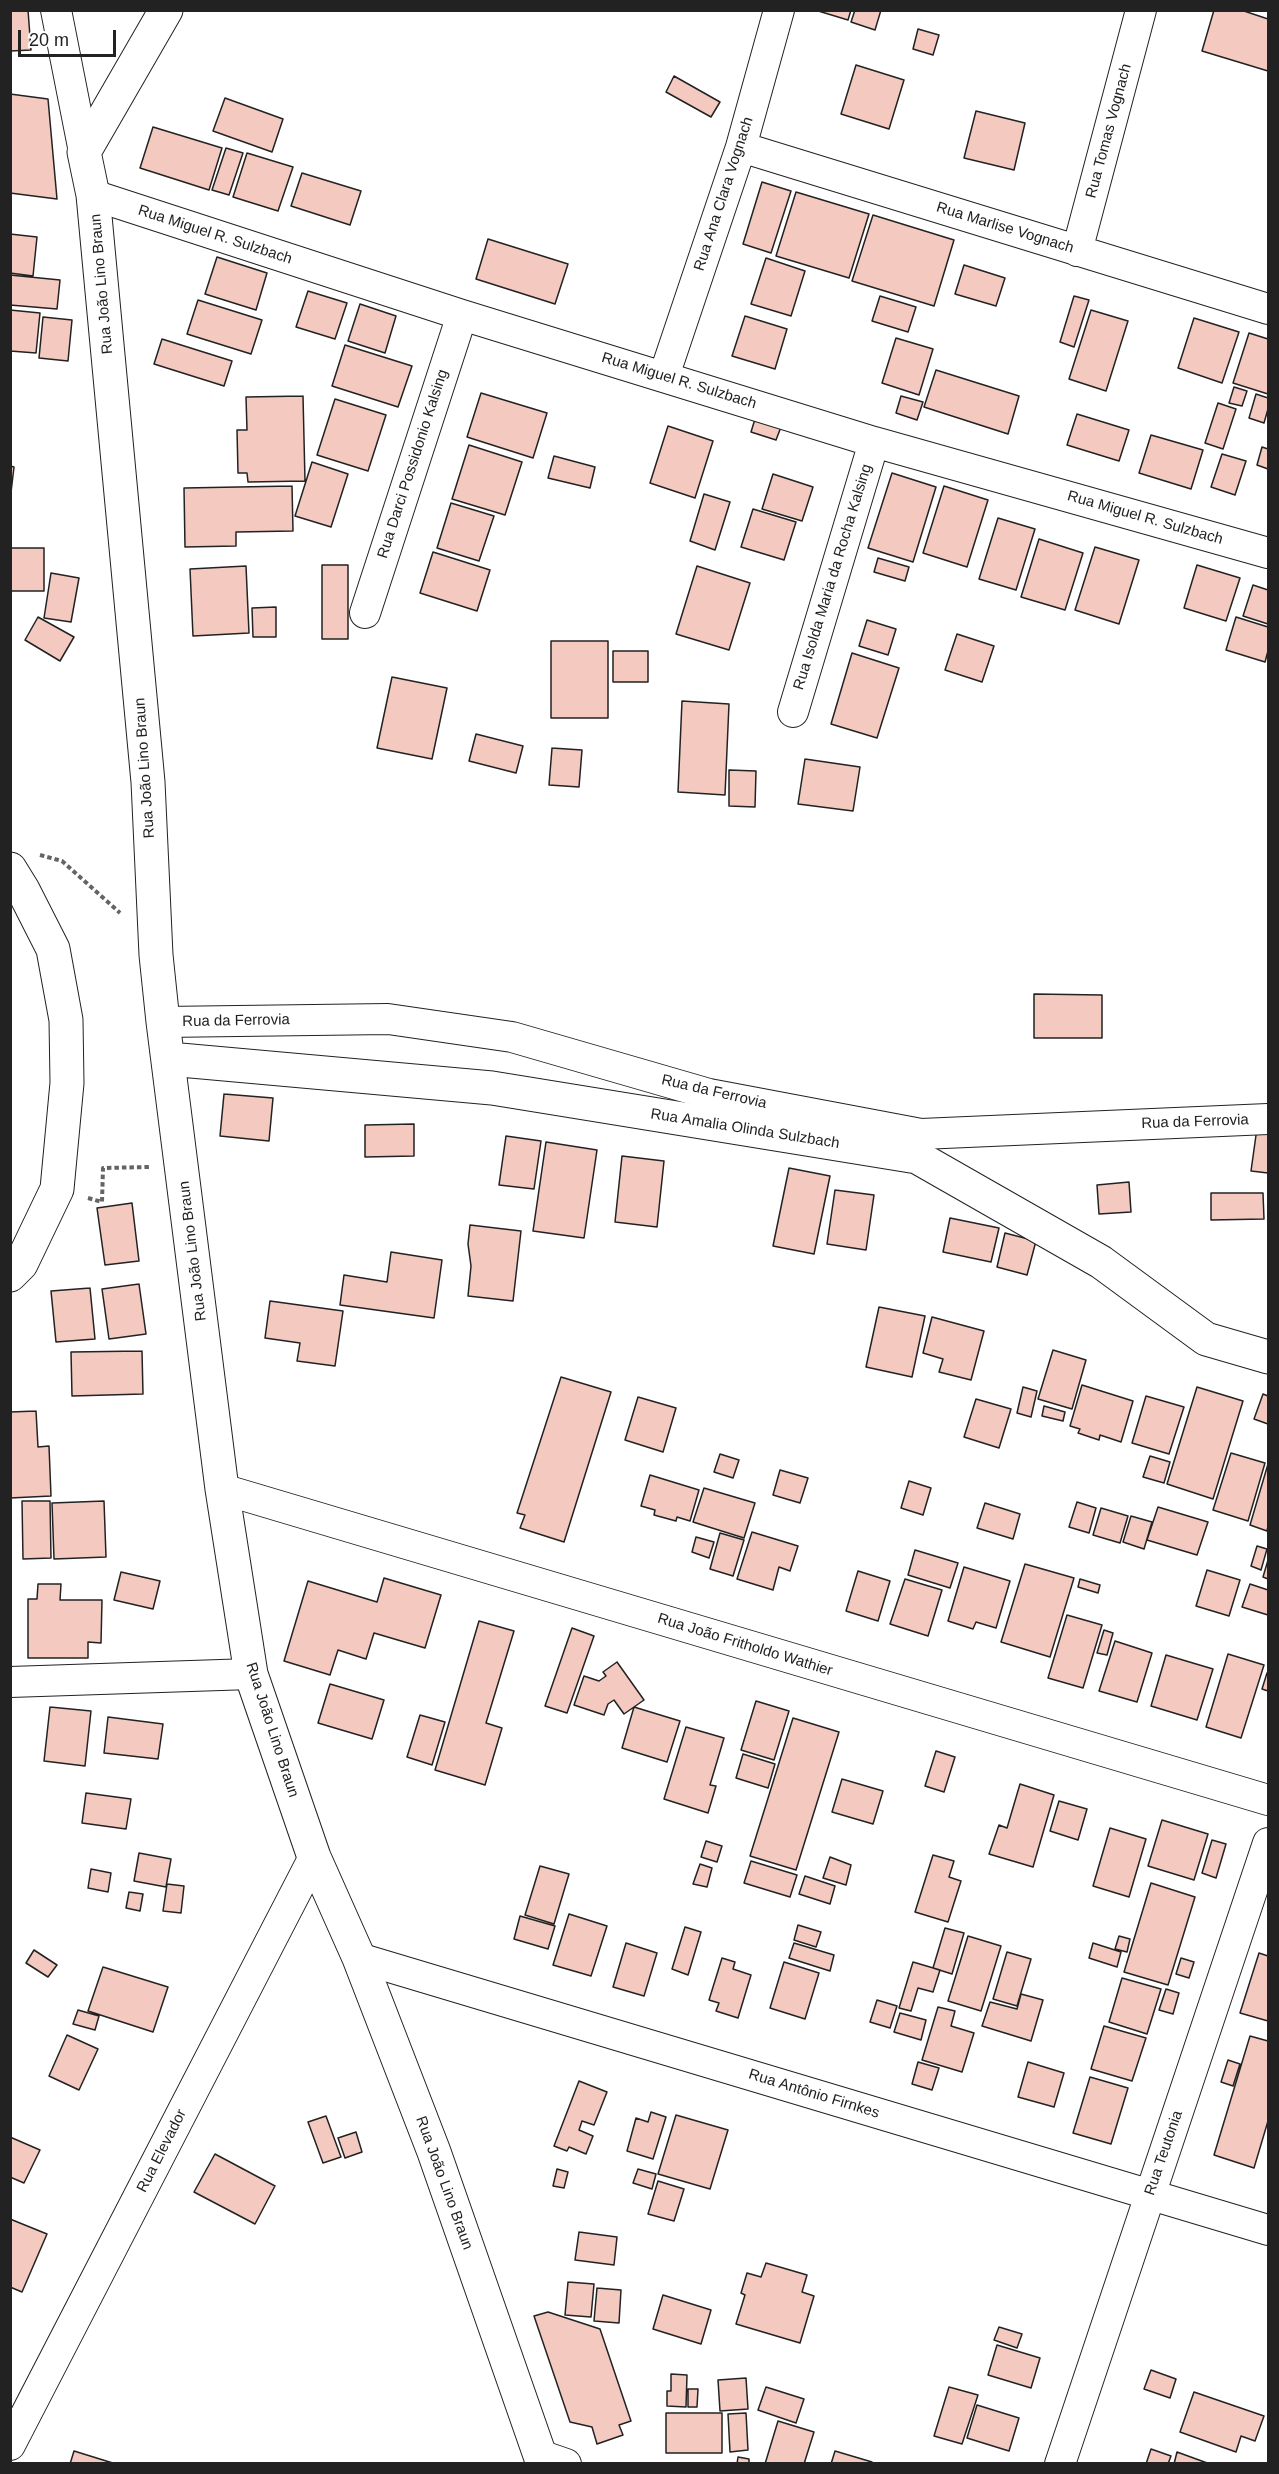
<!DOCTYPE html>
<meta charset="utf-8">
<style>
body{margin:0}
#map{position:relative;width:1279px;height:2474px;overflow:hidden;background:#fff;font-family:Arial,sans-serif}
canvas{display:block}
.frame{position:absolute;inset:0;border:12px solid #222;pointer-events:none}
.scale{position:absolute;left:18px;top:30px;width:98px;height:27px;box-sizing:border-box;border:3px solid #222;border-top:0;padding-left:8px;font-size:18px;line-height:21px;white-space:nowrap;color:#222;-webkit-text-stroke:4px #fff;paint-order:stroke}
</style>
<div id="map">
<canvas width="1279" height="2474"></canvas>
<div class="frame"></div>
<div class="scale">20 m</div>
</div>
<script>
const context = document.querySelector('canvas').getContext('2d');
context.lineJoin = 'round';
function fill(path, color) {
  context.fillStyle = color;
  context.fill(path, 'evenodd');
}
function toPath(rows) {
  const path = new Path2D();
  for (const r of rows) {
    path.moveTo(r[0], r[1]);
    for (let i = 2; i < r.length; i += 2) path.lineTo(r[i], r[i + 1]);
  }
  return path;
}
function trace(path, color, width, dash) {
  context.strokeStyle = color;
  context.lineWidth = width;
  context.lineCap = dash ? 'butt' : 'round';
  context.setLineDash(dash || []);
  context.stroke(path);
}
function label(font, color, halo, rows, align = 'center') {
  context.font = font + ' Arial,sans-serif';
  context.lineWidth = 4.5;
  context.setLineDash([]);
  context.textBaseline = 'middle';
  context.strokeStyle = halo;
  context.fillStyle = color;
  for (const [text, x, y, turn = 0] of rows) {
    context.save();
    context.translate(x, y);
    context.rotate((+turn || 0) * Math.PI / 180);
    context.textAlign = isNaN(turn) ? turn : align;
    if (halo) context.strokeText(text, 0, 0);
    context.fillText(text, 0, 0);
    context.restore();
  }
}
const building = toPath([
 [10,10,28,10,31,50,10,51,10,10],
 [815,10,851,10,848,20,815,10],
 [855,10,881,10,875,30,851,22,855,10],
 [1214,10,1241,10,1268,19,1268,71,1202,51,1214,10],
 [918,29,939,35,933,55,913,49,918,29],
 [856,65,904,80,889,129,841,114,856,65],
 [674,76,720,102,711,117,666,92,674,76],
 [10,94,48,99,57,199,10,193,10,94],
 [225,98,283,119,272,152,213,131,225,98],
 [976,111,1025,123,1014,170,964,158,976,111],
 [153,127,222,148,209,190,140,168,153,127],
 [226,148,243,153,229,195,212,190,226,148],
 [247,153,293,167,278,211,233,197,247,153],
 [302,173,361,191,350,225,291,206,302,173],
 [762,182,791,191,771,253,743,244,762,182],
 [796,192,869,214,849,278,776,256,796,192],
 [873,215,954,240,934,306,852,281,873,215],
 [10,234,37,237,33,276,10,273,10,234],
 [488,239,568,264,555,304,476,279,488,239],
 [217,257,267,273,256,310,205,294,217,257],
 [766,258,805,271,791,316,751,304,766,258],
 [964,265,1005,278,996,306,955,294,964,265],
 [10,275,60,280,57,309,10,305,10,275],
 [308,291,347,303,335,339,296,327,308,291],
 [880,296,916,307,908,332,872,321,880,296],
 [1074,296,1089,300,1074,347,1060,342,1074,296],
 [198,300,262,320,251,354,187,334,198,300],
 [360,304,396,316,385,353,348,341,360,304],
 [10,310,40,313,36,353,10,351,10,310],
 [1091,310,1128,321,1106,391,1069,379,1091,310],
 [745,316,787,329,775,369,732,356,745,316],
 [43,317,72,320,68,361,39,358,43,317],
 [1194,318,1239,332,1222,383,1178,368,1194,318],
 [1249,333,1268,339,1268,394,1233,383,1249,333],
 [896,338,933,349,919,395,882,383,896,338],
 [162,339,232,361,224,386,154,364,162,339],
 [345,345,412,366,398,407,332,386,345,345],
 [936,370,1019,396,1008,434,924,407,936,370],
 [1234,387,1247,391,1242,406,1229,403,1234,387],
 [481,393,547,413,533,458,467,437,481,393],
 [1256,394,1268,398,1268,409,1264,423,1249,418,1256,394],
 [303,396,305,481,248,482,247,473,238,473,237,430,247,430,246,397,303,396],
 [901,396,923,402,917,420,896,413,901,396],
 [335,399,386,415,368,471,317,455,335,399],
 [1218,403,1236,409,1223,449,1205,443,1218,403],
 [1077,414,1129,430,1119,461,1067,445,1077,414],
 [755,419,781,427,776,440,751,432,755,419],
 [668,426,713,441,695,498,650,483,668,426],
 [1151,435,1203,450,1191,489,1139,473,1151,435],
 [469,445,522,462,505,515,452,499,469,445],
 [1262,447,1268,449,1268,469,1257,465,1262,447],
 [1222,454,1246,461,1235,495,1211,487,1222,454],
 [554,456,595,467,590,488,548,478,554,456],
 [312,462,348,474,331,527,295,516,312,462],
 [10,466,14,467,10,501,10,466],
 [892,473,936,487,913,562,868,548,892,473],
 [773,474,813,487,802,521,762,509,773,474],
 [292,486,293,531,236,532,236,546,185,547,184,488,292,486],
 [944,486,988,500,967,567,923,553,944,486],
 [704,494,730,502,715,550,690,541,704,494],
 [451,503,494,516,479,561,437,548,451,503],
 [753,509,796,522,784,560,741,547,753,509],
 [998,518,1035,529,1016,590,979,579,998,518],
 [1039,539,1083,553,1065,610,1021,597,1039,539],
 [1095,547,1139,560,1119,624,1075,610,1095,547],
 [10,548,44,548,44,591,10,591,10,548],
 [433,552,490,570,477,611,420,593,433,552],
 [878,558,909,567,905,581,874,572,878,558],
 [322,565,348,565,348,639,322,639,322,565],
 [1197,565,1240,578,1226,621,1184,608,1197,565],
 [246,566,249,633,193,636,190,569,246,566],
 [697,566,750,583,729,650,676,634,697,566],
 [51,573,79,578,71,622,44,618,51,573],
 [1253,585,1268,590,1268,624,1243,616,1253,585],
 [276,607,276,637,253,637,252,608,276,607],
 [38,617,74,637,60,661,25,640,38,617],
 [1236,617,1268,627,1268,651,1265,662,1226,650,1236,617],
 [867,620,896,629,888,655,859,646,867,620],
 [957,634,994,646,982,682,945,670,957,634],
 [551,641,608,641,608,718,551,718,551,641],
 [613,651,648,651,648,682,613,682,613,651],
 [852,653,899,668,877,738,831,724,852,653],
 [392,677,447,688,432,759,377,748,392,677],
 [682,701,729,704,725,795,678,792,682,701],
 [476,734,523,746,516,773,469,761,476,734],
 [552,748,582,750,579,787,549,785,552,748],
 [805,759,860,767,853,811,798,804,805,759],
 [729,770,756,771,755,807,729,806,729,770],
 [1034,994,1102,995,1102,1038,1034,1038,1034,994],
 [224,1094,273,1098,269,1141,220,1136,224,1094],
 [414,1124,414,1156,365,1157,365,1125,414,1124],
 [1257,1128,1268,1130,1268,1173,1251,1171,1257,1128],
 [506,1136,541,1141,534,1189,499,1185,506,1136],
 [546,1142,597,1150,584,1238,533,1231,546,1142],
 [622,1156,664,1161,657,1227,615,1222,622,1156],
 [789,1168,830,1176,814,1254,773,1246,789,1168],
 [1129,1182,1131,1212,1099,1214,1097,1185,1129,1182],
 [835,1190,874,1195,866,1250,827,1244,835,1190],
 [1211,1193,1263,1193,1264,1219,1211,1220,1211,1193],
 [132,1203,139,1261,105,1265,97,1208,132,1203],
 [950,1218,999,1228,991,1262,943,1252,950,1218],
 [470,1225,521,1231,513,1301,468,1296,471,1266,468,1244,470,1225],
 [1005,1233,1036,1241,1027,1275,997,1267,1005,1233],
 [391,1252,442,1260,434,1318,340,1305,344,1275,387,1282,391,1252],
 [139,1284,146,1334,109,1339,102,1289,139,1284],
 [90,1288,95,1339,56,1342,51,1291,90,1288],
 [270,1301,343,1311,335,1366,297,1361,300,1343,265,1338,270,1301],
 [879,1307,925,1316,912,1377,866,1367,879,1307],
 [932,1317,984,1331,971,1380,939,1372,943,1359,923,1353,932,1317],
 [1053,1350,1086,1360,1072,1409,1038,1399,1053,1350],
 [142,1351,143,1394,72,1396,71,1352,142,1351],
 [561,1377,611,1392,564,1542,520,1528,525,1515,517,1513,561,1377],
 [1082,1385,1133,1401,1121,1442,1100,1435,1099,1440,1078,1433,1080,1429,1070,1426,1082,1385],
 [1023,1387,1037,1391,1031,1417,1017,1413,1023,1387],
 [1197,1387,1243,1401,1213,1499,1167,1484,1197,1387],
 [1263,1394,1268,1396,1268,1424,1254,1419,1263,1394],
 [1146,1396,1184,1407,1169,1454,1132,1443,1146,1396],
 [638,1397,676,1408,663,1452,625,1440,638,1397],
 [976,1399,1011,1409,999,1448,964,1437,976,1399],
 [1044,1406,1065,1412,1063,1421,1042,1416,1044,1406],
 [36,1411,38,1447,49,1446,51,1496,10,1498,10,1412,36,1411],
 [1231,1453,1265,1463,1248,1521,1213,1510,1231,1453],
 [720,1454,739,1460,733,1478,714,1472,720,1454],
 [1150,1456,1170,1462,1164,1483,1143,1477,1150,1456],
 [1268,1464,1268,1526,1267,1531,1250,1525,1268,1464],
 [780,1470,808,1478,800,1503,773,1495,780,1470],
 [650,1475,699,1490,690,1521,677,1517,676,1521,654,1515,655,1510,641,1506,650,1475],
 [909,1481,931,1488,923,1515,901,1508,909,1481],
 [704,1488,755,1503,744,1538,693,1522,704,1488],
 [22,1501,50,1501,51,1558,23,1559,22,1501],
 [104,1501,106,1557,54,1559,52,1503,104,1501],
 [1077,1502,1096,1508,1089,1533,1069,1527,1077,1502],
 [985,1503,1020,1514,1013,1539,977,1528,985,1503],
 [1158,1507,1208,1522,1197,1555,1147,1540,1158,1507],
 [1101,1508,1128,1516,1120,1543,1093,1535,1101,1508],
 [1131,1516,1152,1522,1144,1549,1123,1542,1131,1516],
 [752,1532,798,1546,790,1571,779,1567,773,1590,737,1579,752,1532],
 [720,1533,744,1540,733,1576,710,1569,720,1533],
 [696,1537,714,1542,709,1558,692,1552,696,1537],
 [1257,1546,1267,1549,1261,1570,1251,1566,1257,1546],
 [915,1550,958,1563,950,1588,908,1575,915,1550],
 [1268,1560,1268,1579,1263,1577,1268,1560],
 [1025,1564,1074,1578,1050,1657,1001,1642,1025,1564],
 [964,1567,1010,1581,996,1628,976,1622,973,1629,948,1621,964,1567],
 [1207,1570,1240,1580,1229,1616,1196,1606,1207,1570],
 [858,1571,890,1581,878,1621,846,1611,858,1571],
 [121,1572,160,1581,153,1609,114,1600,121,1572],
 [384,1578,441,1595,425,1648,374,1633,366,1659,338,1650,330,1675,284,1661,308,1581,377,1602,384,1578],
 [905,1579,942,1590,928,1636,890,1624,905,1579],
 [1080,1579,1100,1585,1098,1593,1078,1587,1080,1579],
 [38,1584,61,1584,60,1600,102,1600,101,1643,88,1642,88,1658,28,1658,28,1599,37,1599,38,1584],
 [1250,1584,1268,1590,1268,1615,1242,1607,1250,1584],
 [1067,1615,1102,1625,1083,1688,1048,1678,1067,1615],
 [479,1621,514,1631,486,1723,502,1728,485,1785,435,1770,479,1621],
 [572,1628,594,1636,567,1713,545,1706,572,1628],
 [1104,1630,1113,1633,1107,1655,1097,1653,1104,1630],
 [1115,1641,1152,1653,1137,1702,1099,1691,1115,1641],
 [1228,1654,1264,1665,1241,1738,1206,1727,1228,1654],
 [1166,1655,1213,1669,1197,1720,1151,1706,1166,1655],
 [617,1662,644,1700,624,1714,614,1700,608,1704,604,1715,574,1705,584,1676,599,1681,606,1676,603,1672,617,1662],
 [1267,1673,1268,1673,1268,1691,1262,1689,1267,1673],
 [330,1684,384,1700,372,1739,318,1723,330,1684],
 [756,1701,789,1711,774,1760,741,1750,756,1701],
 [50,1707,91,1711,85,1766,44,1761,50,1707],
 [634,1707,680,1721,667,1762,622,1748,634,1707],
 [420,1715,445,1722,432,1765,407,1757,420,1715],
 [108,1717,163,1724,158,1759,104,1753,108,1717],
 [793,1718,839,1732,796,1870,750,1856,793,1718],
 [686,1727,724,1738,710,1785,716,1786,708,1813,664,1799,686,1727],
 [936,1751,955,1757,944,1792,925,1786,936,1751],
 [743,1754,775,1764,768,1788,736,1778,743,1754],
 [842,1779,883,1791,873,1824,832,1812,842,1779],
 [1020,1784,1054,1795,1033,1867,989,1854,999,1825,1007,1828,1020,1784],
 [86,1793,131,1799,126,1829,82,1823,86,1793],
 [1059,1801,1087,1809,1078,1840,1050,1831,1059,1801],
 [1162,1820,1208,1834,1194,1880,1148,1866,1162,1820],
 [1110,1828,1146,1839,1129,1897,1093,1886,1110,1828],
 [1212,1840,1226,1844,1216,1878,1202,1873,1212,1840],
 [706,1841,722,1846,717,1862,701,1857,706,1841],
 [139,1853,171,1859,166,1887,134,1881,139,1853],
 [933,1855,954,1861,949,1877,961,1881,948,1922,915,1912,933,1855],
 [830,1857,851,1865,846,1885,823,1878,830,1857],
 [751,1861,797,1875,790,1897,744,1883,751,1861],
 [700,1864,712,1868,707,1887,693,1884,700,1864],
 [540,1866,569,1874,554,1924,525,1915,540,1866],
 [91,1869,111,1873,108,1892,88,1888,91,1869],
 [805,1876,835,1886,830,1904,799,1894,805,1876],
 [1151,1883,1195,1897,1168,1985,1124,1972,1151,1883],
 [167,1884,184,1886,181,1913,163,1911,167,1884],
 [129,1892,143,1894,140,1911,126,1908,129,1892],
 [569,1914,607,1926,591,1976,553,1965,569,1914],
 [520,1916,555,1926,548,1949,514,1939,520,1916],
 [798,1925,821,1932,816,1947,794,1940,798,1925],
 [685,1927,701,1932,688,1975,672,1969,685,1927],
 [945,1928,964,1933,952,1974,933,1968,945,1928],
 [968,1936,1001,1946,981,2011,948,2001,968,1936],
 [1119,1936,1130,1939,1127,1952,1115,1949,1119,1936],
 [626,1943,657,1953,644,1996,613,1987,626,1943],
 [794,1943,834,1955,830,1971,789,1958,794,1943],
 [1093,1943,1121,1952,1117,1967,1089,1958,1093,1943],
 [34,1950,57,1965,48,1977,26,1963,34,1950],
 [1007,1952,1031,1959,1017,2006,993,1999,1007,1952],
 [1259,1953,1268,1956,1268,2021,1240,2013,1259,1953],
 [722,1958,735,1962,733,1969,751,1975,738,2018,716,2011,719,2003,709,2000,722,1958],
 [1181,1958,1194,1962,1189,1978,1176,1974,1181,1958],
 [784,1962,819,1973,805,2019,770,2008,784,1962],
 [913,1962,940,1970,933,1992,918,1988,911,2011,899,2008,913,1962],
 [103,1967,168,1987,153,2032,88,2011,103,1967],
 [1122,1978,1161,1989,1147,2034,1109,2022,1122,1978],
 [1166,1989,1179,1993,1173,2014,1159,2010,1166,1989],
 [1021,1994,1043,2000,1031,2041,982,2026,990,2002,1017,2009,1021,1994],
 [877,2000,897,2006,890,2028,870,2022,877,2000],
 [938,2007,955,2011,951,2026,974,2033,962,2072,922,2060,938,2007],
 [78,2010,99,2016,95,2030,73,2024,78,2010],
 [900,2013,926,2020,921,2040,894,2032,900,2013],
 [1104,2026,1146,2038,1132,2081,1091,2069,1104,2026],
 [67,2035,98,2049,79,2090,49,2076,67,2035],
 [1250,2036,1268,2041,1268,2121,1254,2168,1214,2155,1250,2036],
 [1228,2060,1240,2064,1233,2086,1221,2082,1228,2060],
 [918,2062,939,2068,932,2090,912,2084,918,2062],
 [1028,2062,1064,2073,1054,2107,1018,2097,1028,2062],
 [1090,2077,1128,2088,1111,2144,1073,2133,1090,2077],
 [579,2081,607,2092,594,2125,582,2121,579,2130,593,2136,586,2154,569,2147,567,2151,554,2146,579,2081],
 [651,2112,666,2117,653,2159,627,2151,636,2118,648,2122,651,2112],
 [676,2115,728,2130,710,2189,658,2174,676,2115],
 [326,2116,341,2157,323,2163,308,2122,326,2116],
 [356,2132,362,2152,345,2158,338,2138,356,2132],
 [10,2137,40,2150,24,2183,10,2177,10,2137],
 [215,2154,275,2186,255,2224,194,2192,215,2154],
 [557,2169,568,2172,564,2188,553,2186,557,2169],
 [638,2169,656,2174,652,2189,633,2183,638,2169],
 [658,2181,684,2189,674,2221,648,2214,658,2181],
 [10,2219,47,2234,22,2292,10,2287,10,2219],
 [579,2232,617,2237,614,2265,575,2260,579,2232],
 [766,2263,807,2275,802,2292,814,2296,800,2343,736,2324,745,2295,741,2293,747,2273,761,2277,766,2263],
 [568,2282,594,2284,591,2317,565,2315,568,2282],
 [597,2288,621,2290,619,2323,594,2321,597,2288],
 [663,2295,711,2310,701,2344,653,2329,663,2295],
 [548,2312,600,2329,631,2421,619,2425,623,2435,597,2444,592,2427,570,2422,534,2316,548,2312],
 [999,2327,1022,2334,1017,2348,994,2340,999,2327],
 [997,2345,1040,2358,1031,2388,988,2375,997,2345],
 [1151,2370,1176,2379,1170,2398,1144,2389,1151,2370],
 [671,2374,687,2375,686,2407,667,2406,667,2391,671,2391,671,2374],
 [746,2378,748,2409,720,2411,718,2380,746,2378],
 [766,2387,804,2399,796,2423,758,2410,766,2387],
 [949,2387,978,2395,962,2444,934,2436,949,2387],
 [688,2389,698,2389,697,2407,688,2407,688,2389],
 [1194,2392,1264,2416,1255,2441,1241,2436,1236,2452,1180,2432,1194,2392],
 [977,2405,1019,2418,1009,2451,967,2438,977,2405],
 [666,2413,722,2413,722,2453,666,2453,666,2413],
 [746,2413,748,2450,730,2452,728,2414,746,2413],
 [778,2421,814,2432,804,2464,765,2464,778,2421],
 [1151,2449,1171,2456,1168,2464,1146,2464,1151,2449],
 [74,2451,116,2464,70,2464,74,2451],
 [835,2451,872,2462,872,2464,831,2464,835,2451],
 [1177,2452,1210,2464,1174,2464,1177,2452],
 [738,2457,749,2459,749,2464,737,2464,738,2457]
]);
fill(building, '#f3c9c0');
trace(building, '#222', 1.5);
const street = toPath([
 [56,10,84,152],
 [741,147,1268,309],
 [93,195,462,315,874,442,1268,553],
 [1077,251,1141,10],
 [664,376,741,147,779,10],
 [365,613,462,315],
 [793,712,874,442],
 [163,1022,388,1019,512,1037,709,1094,921,1134,1268,1119],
 [222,1489,1268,1800],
 [10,1682,251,1674],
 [359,1958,1268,2230],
 [10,2445,314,1857],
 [540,2455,566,2464],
 [1060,2464,1268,1843]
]);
const secondary = toPath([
 [166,10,84,152,93,195,148,782,156,955,163,1022,222,1489,251,1674,314,1857,359,1958,434,2152,543,2464],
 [10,869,23,890,53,949,66,1020,67,1083,57,1189,21,1264,10,1275],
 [169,1059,492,1088,917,1157,1101,1262,1206,1339,1268,1357]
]);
trace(street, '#222', 32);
trace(secondary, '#222', 35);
trace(toPath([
 [40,855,62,861,120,913],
 [88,1198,102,1202,103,1168,149,1167]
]), '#646464', 4, [4.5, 3]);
trace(street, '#fff', 30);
trace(secondary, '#fff', 33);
label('15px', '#222', '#fff', [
 ["Rua Tomas Vognach",1109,131,-75],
 ["Rua Ana Clara Vognach",724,194,-72],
 ["Rua Marlise Vognach",1005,228,17],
 ["Rua Miguel R. Sulzbach",215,235,18],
 ["Rua João Lino Braun",102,284,-95],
 ["Rua Miguel R. Sulzbach",679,381,17],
 ["Rua Darci Possidonio Kalsing",413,464,-72],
 ["Rua Miguel R. Sulzbach",1145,518,16],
 ["Rua Isolda Maria da Rocha Kalsing",833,577,-73],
 ["Rua João Lino Braun",145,768,-94],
 ["Rua da Ferrovia",236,1021,-1],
 ["Rua da Ferrovia",714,1092,13],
 ["Rua da Ferrovia",1195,1122,-2],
 ["Rua Amalia Olinda Sulzbach",745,1129,9],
 ["Rua João Lino Braun",193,1251,-97],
 ["Rua João Fritholdo Wathier",745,1645,17],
 ["Rua João Lino Braun",272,1730,72],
 ["Rua Antônio Firnkes",814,2094,17],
 ["Rua Elevador",162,2151,-63],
 ["Rua Teutonia",1164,2153,-71],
 ["Rua João Lino Braun",444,2183,70]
]);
</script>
